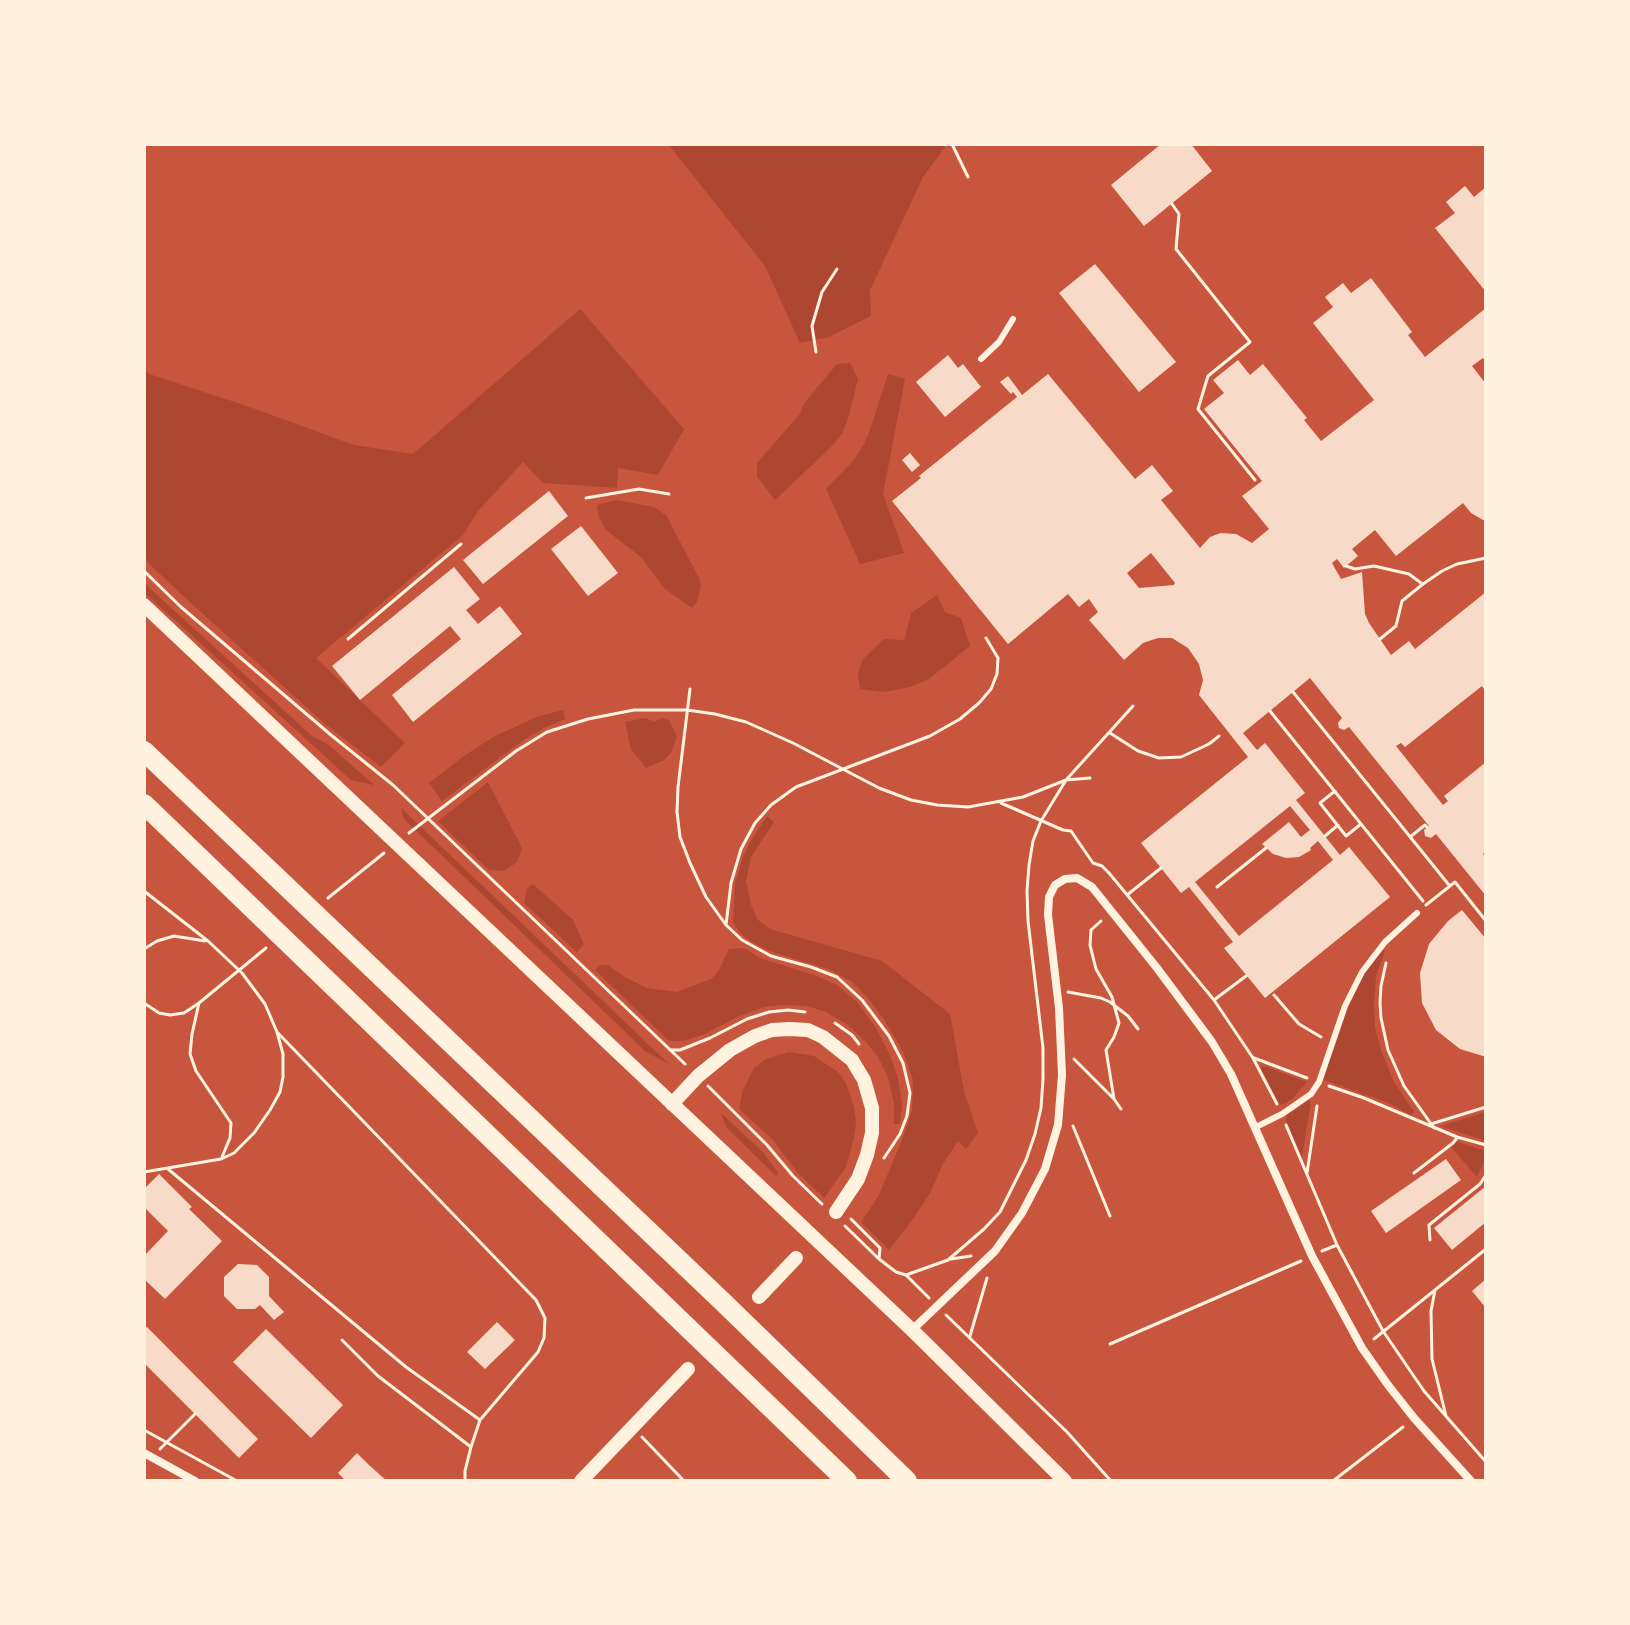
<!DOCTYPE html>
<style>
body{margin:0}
#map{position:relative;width:1630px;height:1625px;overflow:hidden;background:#c8553d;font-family:"Sofia Sans Condensed",sans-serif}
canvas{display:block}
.frame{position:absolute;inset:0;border:146px solid #fff3e0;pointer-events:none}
</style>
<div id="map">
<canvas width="1630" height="1625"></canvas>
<div class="frame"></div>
</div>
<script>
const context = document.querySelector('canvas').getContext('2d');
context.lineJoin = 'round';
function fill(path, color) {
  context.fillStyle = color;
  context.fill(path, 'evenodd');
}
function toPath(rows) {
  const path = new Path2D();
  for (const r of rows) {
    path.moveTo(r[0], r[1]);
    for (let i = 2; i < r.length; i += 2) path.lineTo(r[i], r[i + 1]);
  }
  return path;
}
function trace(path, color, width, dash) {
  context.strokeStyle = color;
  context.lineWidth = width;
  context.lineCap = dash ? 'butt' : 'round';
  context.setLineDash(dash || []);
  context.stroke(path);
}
fill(toPath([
 [668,144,942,144,945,147,923,177,870,290,871,316,829,337,800,343,765,266],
 [580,309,684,429,658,475,618,468,617,488,543,483,523,462,478,511,463,535,316,658,405,743,381,767,324,723,193,605,144,559,144,369,149,374,247,406,354,445,413,454],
 [850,363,858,379,848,419,842,434,831,447,775,500,757,477,757,463,799,415,805,402,837,364],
 [888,374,905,379,883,494,904,553,860,564,826,489,854,460,864,444,870,430],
 [617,500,654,507,666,515,699,578,701,585,697,602,692,608,665,589,641,557,606,530,599,517,597,505],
 [144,583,312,736,329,745,374,785,351,780,144,592],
 [937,595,945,612,961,618,970,646,929,679,910,687,884,692,860,689,858,673,863,659,884,639,904,640,911,613],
 [563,710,565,719,544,728,525,739,442,801,429,783,464,756,493,737,539,716],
 [646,718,654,722,662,718,669,720,677,736,671,753,664,760,646,768,631,749,625,722],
 [488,782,522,848,517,862,504,871,489,870,438,821],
 [401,808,669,1064,646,1052,404,819],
 [767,816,774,822,751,857,746,881,751,905,758,920,770,929,882,961,950,1014,964,1091,978,1133,966,1149,958,1141,943,1164,930,1193,913,1219,889,1250,861,1222,878,1197,902,1140,912,1110,913,1080,903,1051,885,1021,868,998,851,981,828,969,769,951,750,941,740,933,733,922,735,883,743,857,752,839],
 [533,884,573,920,584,944,577,952,524,903,527,889],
 [744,948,760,958,814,975,837,985,858,1003,876,1028,889,1053,898,1078,902,1104,900,1124,894,1124,894,1104,888,1077,878,1057,865,1041,848,1025,826,1012,807,1006,783,1005,764,1007,739,1016,705,1034,684,1041,669,1041,595,970,600,965,608,965,623,976,647,988,677,992,711,979,718,972,729,949],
 [1382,949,1385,951,1376,976,1374,1003,1375,1027,1381,1050,1394,1082,1414,1112,1411,1115,1386,1102,1324,1080,1339,1025,1361,977],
 [789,1052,814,1056,838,1072,846,1083,854,1107,856,1122,854,1138,846,1167,824,1198,797,1172,773,1140,739,1109,743,1090,754,1068,766,1059],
 [1264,1066,1307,1082,1293,1098,1286,1103,1279,1105,1261,1069,1261,1067],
 [1309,1100,1311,1102,1302,1157,1286,1120,1287,1116],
 [1486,1112,1486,1141,1440,1126],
 [721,1113,763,1152,778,1173,776,1176,726,1127],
 [1457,1142,1486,1151,1483,1164,1477,1177,1451,1147]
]), '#ae4732');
fill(toPath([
 [1161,144,1191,144,1212,171,1144,226,1111,185],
 [1465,186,1474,197,1486,187,1486,292,1435,228,1455,213,1446,202],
 [1095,264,1176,362,1139,392,1059,293],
 [1371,278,1412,332,1408,335,1425,357,1486,308,1486,362,1483,358,1472,366,1486,384,1486,520,1483,520,1471,513,1463,503,1396,556,1375,530,1352,549,1358,556,1344,568,1337,559,1332,563,1341,579,1362,572,1365,614,1369,623,1391,655,1409,641,1415,649,1486,592,1486,692,1482,686,1405,747,1401,743,1396,746,1443,805,1448,801,1444,796,1486,762,1486,851,1483,854,1486,858,1486,896,1436,834,1431,838,1425,836,1424,830,1429,826,1349,727,1344,730,1339,728,1338,723,1342,718,1310,678,1243,733,1257,750,1265,743,1305,793,1296,800,1340,855,1349,847,1390,897,1265,998,1224,948,1233,942,1189,887,1181,893,1141,843,1248,757,1199,695,1203,680,1199,664,1188,648,1172,638,1158,638,1143,643,1124,660,1089,620,1098,612,1089,599,1079,607,1068,594,1008,644,892,501,921,478,919,476,1017,397,1013,392,1011,394,1000,382,1008,376,1022,395,1048,374,1135,479,1152,465,1173,491,1161,500,1200,548,1210,537,1221,533,1236,534,1252,543,1269,529,1242,496,1262,481,1204,409,1224,393,1213,380,1238,360,1250,375,1263,364,1307,418,1304,420,1321,441,1374,400,1313,323,1333,307,1325,297,1343,283,1351,293],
 [1151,553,1175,583,1174,585,1139,588,1127,573],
 [1290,806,1310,830,1301,837,1289,822,1262,844,1273,854,1286,858,1299,857,1311,850,1310,848,1318,841,1333,860,1239,936,1195,882],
 [948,355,958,368,963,364,981,387,945,417,916,382],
 [910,453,920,465,912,472,902,460],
 [549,491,568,516,483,584,463,560],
 [581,526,618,573,588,596,551,549],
 [454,567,480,599,466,610,478,624,500,606,522,634,413,722,392,695,461,639,450,626,360,700,332,666],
 [1462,910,1486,939,1486,1057,1460,1049,1436,1030,1422,1003,1420,973,1429,944,1448,921],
 [1446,1159,1461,1180,1386,1233,1371,1211],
 [159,1174,192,1207,189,1209,222,1241,165,1299,144,1279,144,1256,168,1231,144,1207,144,1189],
 [1486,1186,1486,1222,1452,1250,1434,1228],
 [238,1264,257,1265,269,1277,269,1296,284,1312,274,1320,260,1305,255,1309,237,1309,224,1296,224,1277],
 [1486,1279,1486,1308,1472,1291],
 [497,1322,515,1340,485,1369,467,1352],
 [147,1327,258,1439,239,1458,144,1363,144,1329],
 [266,1329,343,1405,311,1438,233,1362],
 [357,1453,369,1465,387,1481,346,1481,338,1473]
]), '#f7dbc8');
trace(toPath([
 [952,144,968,177],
 [1172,204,1179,214,1176,249,1250,342,1208,376,1198,409,1255,480],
 [816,352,812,326,822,292,837,269],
 [586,498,639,489,669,494],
 [1346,566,1355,569,1374,566,1409,574,1421,583],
 [144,571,181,607,331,735,393,785,685,1064],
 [348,639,461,544],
 [1380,639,1396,626,1402,601,1423,584,1442,571,1457,564,1486,558],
 [690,689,678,787,677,812,680,837,690,863,706,897,726,925,742,940,771,956,811,967,837,977,862,1000,889,1036,903,1063,910,1093,907,1116,900,1134,884,1158],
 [1293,692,1449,885],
 [1270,711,1423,901],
 [1110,733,1138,751,1159,758,1181,757,1209,744,1219,736],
 [1335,791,1320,803,1346,836,1361,824],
 [1001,803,1063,830,1071,831,1093,863,1102,866,1109,873,1214,1000,1253,1058,1277,1104],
 [409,833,516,751,547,732,588,719,634,710,687,710,715,714,746,722,793,743,879,788,911,800,937,805,968,807,1023,797,1066,780,1133,706],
 [1325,836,1338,825],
 [1410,837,1425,825,1427,827],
 [1217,887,1266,848],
 [144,891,208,941,242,973,265,1004,277,1032,283,1054,283,1077,280,1092,270,1110,254,1133,234,1153,221,1159,144,1172],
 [1127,895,1161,868],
 [328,898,384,853],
 [1426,905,1455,882,1486,921],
 [1101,921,1091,930,1090,945,1096,969,1112,997,1119,1023,1114,1037,1106,1050,1114,1099],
 [726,925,731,883,741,849,755,823,771,805,796,787,930,736,960,719,979,703,991,689,997,674,998,658,986,638],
 [144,949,157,941,174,936,205,941],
 [1386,963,1381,986,1380,1003,1381,1018,1388,1050,1404,1086,1434,1128],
 [1068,992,1101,998,1110,1002,1128,1016,1138,1029],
 [1274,995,1299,1024,1321,1037],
 [1214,1000,1246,976],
 [144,1003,159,1013,170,1015,184,1013,199,1003,266,948],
 [199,1003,192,1034,190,1054,196,1071,231,1123,230,1138,222,1157],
 [835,1023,852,1035,859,1044],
 [277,1032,536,1300,545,1318,544,1338,538,1352,480,1420,471,1447,465,1471,465,1481],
 [670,1050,680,1050,710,1038,747,1019,769,1012,788,1010,805,1012],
 [1254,1058,1307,1078],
 [1074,1059,1114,1099,1121,1109],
 [708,1086,767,1145,793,1176,822,1204],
 [1329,1086,1364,1098,1457,1137,1486,1145],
 [1431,1124,1486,1107],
 [1286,1125,1337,1245,1383,1331,1424,1391,1486,1462],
 [1073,1126,1110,1216],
 [168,1169,406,1367,480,1420],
 [1307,1173,1317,1106],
 [1414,1173,1453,1143,1457,1138],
 [851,1219,880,1248,879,1259],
 [845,1226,879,1259,896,1272,906,1275,929,1298],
 [1430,1240,1429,1225,1480,1184,1486,1175],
 [1322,1251,1337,1245],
 [951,1259,971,1256],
 [906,1275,948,1260,984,1229,1000,1212,1026,1160,1035,1134,1041,1108,1043,1079,1043,1048,1028,921,1027,891,1029,865,1033,841,1041,821,1066,780,1090,778],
 [1435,1290,1431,1311,1432,1359,1446,1416],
 [946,1315,1067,1432,1111,1481],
 [970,1336,987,1278],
 [1374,1339,1486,1249],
 [342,1340,378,1376,471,1447],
 [1110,1344,1301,1261],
 [144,1430,237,1481],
 [642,1437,684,1481],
 [160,1449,195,1414],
 [1333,1481,1403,1427]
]), '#fff3e0', 3);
trace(toPath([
 [981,359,999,342,1013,319],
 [1256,1127,1282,1114,1311,1094,1319,1082,1345,1006,1362,972,1385,942,1417,913]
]), '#fff3e0', 6);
trace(toPath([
 [912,1330,995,1251,1022,1213,1045,1169,1058,1125,1062,1075,1059,1008,1048,915,1049,897,1055,885,1065,879,1077,878,1092,887,1157,968,1212,1042,1231,1074,1312,1256,1362,1348,1388,1385,1414,1418,1471,1481],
 [144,1453,195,1481]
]), '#fff3e0', 8);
trace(toPath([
 [144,605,912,1330,1065,1481],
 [672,1104,698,1076,730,1050,755,1036,772,1030,789,1029,808,1030,823,1037,852,1060,864,1080,872,1108,872,1133,867,1155,858,1179,836,1212],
 [759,1297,796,1258],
 [581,1481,688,1369]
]), '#fff3e0', 14);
trace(toPath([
 [144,751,723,1302,907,1481],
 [144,804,847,1481]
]), '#fff3e0', 20);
</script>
